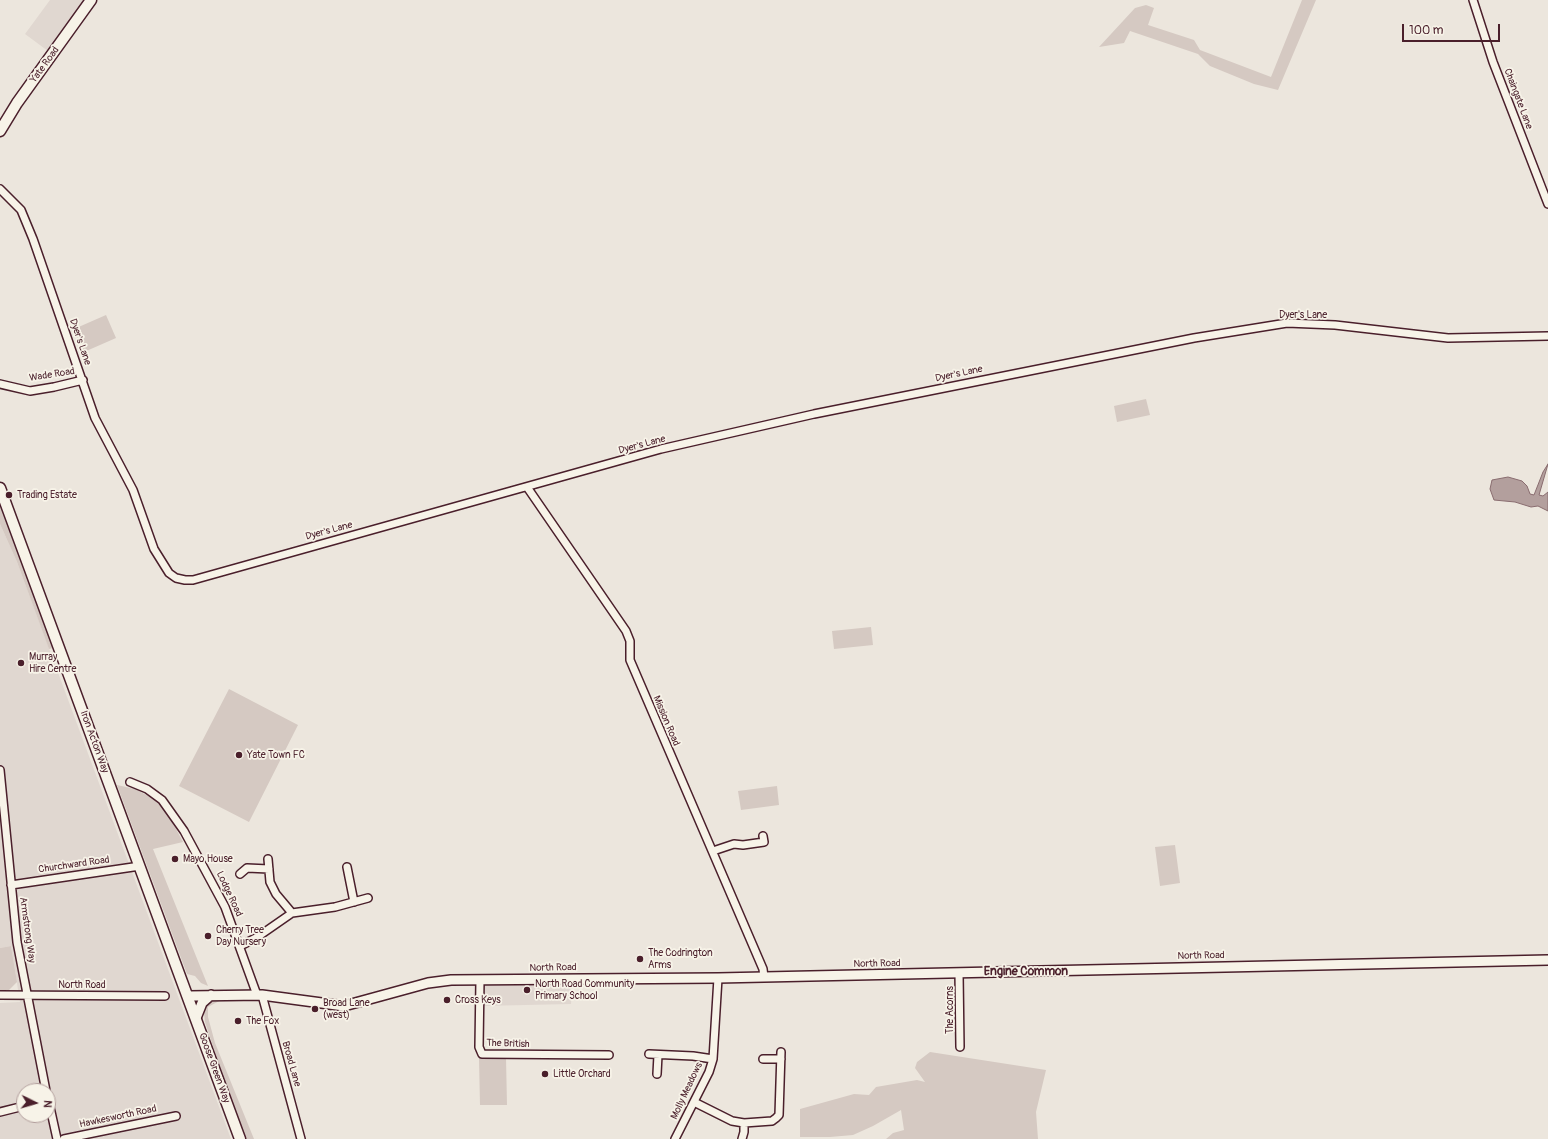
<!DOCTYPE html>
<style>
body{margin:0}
#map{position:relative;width:1548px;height:1139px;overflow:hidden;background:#ece6dd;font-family:Pangolin,sans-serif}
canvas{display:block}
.north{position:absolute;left:16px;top:1083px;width:40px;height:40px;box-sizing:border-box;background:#f7f3e8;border:1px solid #b29e9c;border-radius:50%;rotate:95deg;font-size:11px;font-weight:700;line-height:16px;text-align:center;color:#4a1f2b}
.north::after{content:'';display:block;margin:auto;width:14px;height:18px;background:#4a1f2b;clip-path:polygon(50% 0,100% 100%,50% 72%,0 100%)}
.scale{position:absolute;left:1402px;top:24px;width:98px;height:18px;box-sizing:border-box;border:2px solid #4a1f2b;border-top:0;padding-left:5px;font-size:12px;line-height:14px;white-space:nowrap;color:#4a1f2b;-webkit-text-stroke:3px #f7f3e8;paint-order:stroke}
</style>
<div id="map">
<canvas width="1548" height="1139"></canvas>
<div class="north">N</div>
<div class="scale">100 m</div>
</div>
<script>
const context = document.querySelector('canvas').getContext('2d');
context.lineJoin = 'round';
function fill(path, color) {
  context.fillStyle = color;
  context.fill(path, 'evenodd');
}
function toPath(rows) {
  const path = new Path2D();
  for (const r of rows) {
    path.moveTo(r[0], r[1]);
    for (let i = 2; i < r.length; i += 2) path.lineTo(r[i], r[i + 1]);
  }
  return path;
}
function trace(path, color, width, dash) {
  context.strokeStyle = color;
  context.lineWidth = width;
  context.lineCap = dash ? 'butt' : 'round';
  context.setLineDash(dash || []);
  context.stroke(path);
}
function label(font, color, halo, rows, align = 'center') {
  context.font = font + ' Pangolin,sans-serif';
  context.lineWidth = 3.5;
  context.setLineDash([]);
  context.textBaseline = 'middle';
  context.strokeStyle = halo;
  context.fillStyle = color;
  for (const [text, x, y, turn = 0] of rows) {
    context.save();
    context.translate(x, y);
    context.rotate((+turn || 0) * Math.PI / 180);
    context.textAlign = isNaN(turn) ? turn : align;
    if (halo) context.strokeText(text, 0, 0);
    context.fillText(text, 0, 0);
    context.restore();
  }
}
fill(toPath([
 [50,0,84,0,48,51,25,34],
 [0,524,17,562,231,1139,0,1139,0,1003,20,1002,11,946,0,948],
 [24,1091,48,1091,48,1115,24,1115],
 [572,984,571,1004,481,1006,482,985]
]), '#e0d7d0');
fill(toPath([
 [1302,0,1316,0,1278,90,1254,84,1210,66,1198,54,1130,31,1124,43,1099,47,1135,8,1146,5,1154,8,1148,25,1194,40,1200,50,1271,77],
 [106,315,116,338,84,352,74,329],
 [1146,399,1150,415,1117,422,1114,406],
 [0,504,53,648,49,649,17,562,0,524],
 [871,627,873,645,834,649,832,631],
 [229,689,298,725,249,822,179,786],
 [117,785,135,789,156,800,167,812,183,842,153,849,208,986,201,983,195,976,187,974],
 [777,786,779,805,741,810,738,791],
 [1175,845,1180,883,1160,886,1155,847],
 [11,946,17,982,9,990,0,990,0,948],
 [221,1000,208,1007,208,1017,215,1043,254,1139,244,1139,223,1081,224,1079,205,1022,204,1013,207,1004,210,1001],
 [930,1052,1046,1070,1036,1112,1038,1139,886,1139,893,1133,904,1130,901,1110,873,1126,853,1135,830,1137,800,1137,800,1109,854,1094,869,1095,876,1087,917,1080,925,1082,915,1068,917,1062],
 [479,1058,506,1058,507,1105,480,1105]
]), '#d5c9c2');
const water = toPath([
 [1548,464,1539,495,1543,496,1548,492,1548,511,1538,506,1531,507,1515,502,1494,500,1490,489,1492,480,1508,477,1522,481,1527,486,1530,494,1534,495,1543,472,1548,464]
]);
fill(water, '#b39f9d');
trace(water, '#896c6f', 1);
const minor = toPath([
 [1473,0,1493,62,1548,204],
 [0,189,21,210,33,239,95,418,133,490,154,549,169,573,176,578,185,580,193,580,661,449,814,414,1194,338,1287,323,1335,325,1448,338,1548,336],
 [0,384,30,391,54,387,83,380],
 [527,487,626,631,630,641,630,660,763,969,764,977],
 [0,770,17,942,46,1091],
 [130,782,147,789,162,800,184,831,225,907,257,995],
 [713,851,734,844,743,845,764,842,763,836],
 [268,859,270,882,276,894,292,913],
 [347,867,354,902],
 [240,874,247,868,269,869],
 [11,885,140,866],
 [240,946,256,938,292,913,335,907,368,898],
 [959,973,960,1047],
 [480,980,479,1047,482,1054,609,1055],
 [0,995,165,996],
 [262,995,301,1139],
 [649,1054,693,1056,713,1059],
 [763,1059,781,1059],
 [657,1074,658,1055],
 [48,1098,57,1139],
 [694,1102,732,1121,744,1123,772,1121,776,1118,779,1115,781,1052],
 [0,1112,24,1106],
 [64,1139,176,1116],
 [675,1139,709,1072,713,1059,718,978],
 [742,1139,744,1132,744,1123]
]);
const tertiary = toPath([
 [189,996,262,995,344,1006,428,983,451,980,718,978,1548,960],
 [196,1018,202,1003,211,995]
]);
const secondary = toPath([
 [0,131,17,103,91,0],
 [0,488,240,1139]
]);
trace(minor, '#4a1f2b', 10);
trace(tertiary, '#4a1f2b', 12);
trace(secondary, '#4a1f2b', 13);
trace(minor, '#f7f3e8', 7);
trace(tertiary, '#f7f3e8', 9);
trace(secondary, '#f7f3e8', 10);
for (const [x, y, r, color] of [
 [9,495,4,"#4a1f2b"],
 [21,663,4,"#4a1f2b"],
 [239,755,4,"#4a1f2b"],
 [175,859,4,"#4a1f2b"],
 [208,936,4,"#4a1f2b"],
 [640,959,4,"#4a1f2b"],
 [527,990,4,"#4a1f2b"],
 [447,1000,4,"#4a1f2b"],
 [315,1009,4,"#4a1f2b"],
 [238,1021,4,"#4a1f2b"],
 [545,1074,4,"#4a1f2b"]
]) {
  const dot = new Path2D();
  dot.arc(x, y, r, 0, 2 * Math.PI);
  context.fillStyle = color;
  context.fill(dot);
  trace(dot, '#f7f3e8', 1.5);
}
label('10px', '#4a1f2b', '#f7f3e8', [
 ["Yate Road",45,65,-54],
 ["Chaingate Lane",1518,99,69],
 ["Dyer's Lane",1303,315],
 ["Dyer's Lane",80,342,71],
 ["Dyer's Lane",959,374,-12],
 ["Wade Road",52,375,-9],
 ["Dyer's Lane",642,445,-15],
 ["Dyer's Lane",329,531,-15],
 ["Mission Road",666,721,67],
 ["Iron Acton Way",94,742,70],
 ["Churchward Road",74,865,-8],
 ["Lodge Road",229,894,65],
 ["Armstrong Way",27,930,82],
 ["North Road",1201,956,-1],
 ["North Road",877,964,-1],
 ["North Road",553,968,-1],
 ["North Road",82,985],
 ["The Acorns",950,1010,-90],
 ["The British",508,1044,2],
 ["Broad Lane",291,1064,74],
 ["Goose Green Way",214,1068,70],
 ["Molly Meadows",687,1091,-65],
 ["Hawkesworth Road",118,1117,-12]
]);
label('10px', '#4a1f2b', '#f7f3e8', [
 ["Trading Estate",17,495],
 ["Murray",29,657],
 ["Hire Centre",29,669],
 ["Yate Town FC",247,755],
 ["Mayo House",183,859],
 ["Cherry Tree",216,930],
 ["Day Nursery",216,942],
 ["The Codrington",648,953],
 ["Arms",648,965],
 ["North Road Community",535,984],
 ["Primary School",535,996],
 ["Cross Keys",455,1000],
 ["Broad Lane",323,1003],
 ["(west)",323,1015],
 ["The Fox",246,1021],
 ["Little Orchard",553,1074]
], 'left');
label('bold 12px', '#4a1f2b', '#f7f3e8', [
 ["Engine Common",1026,972]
]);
</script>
